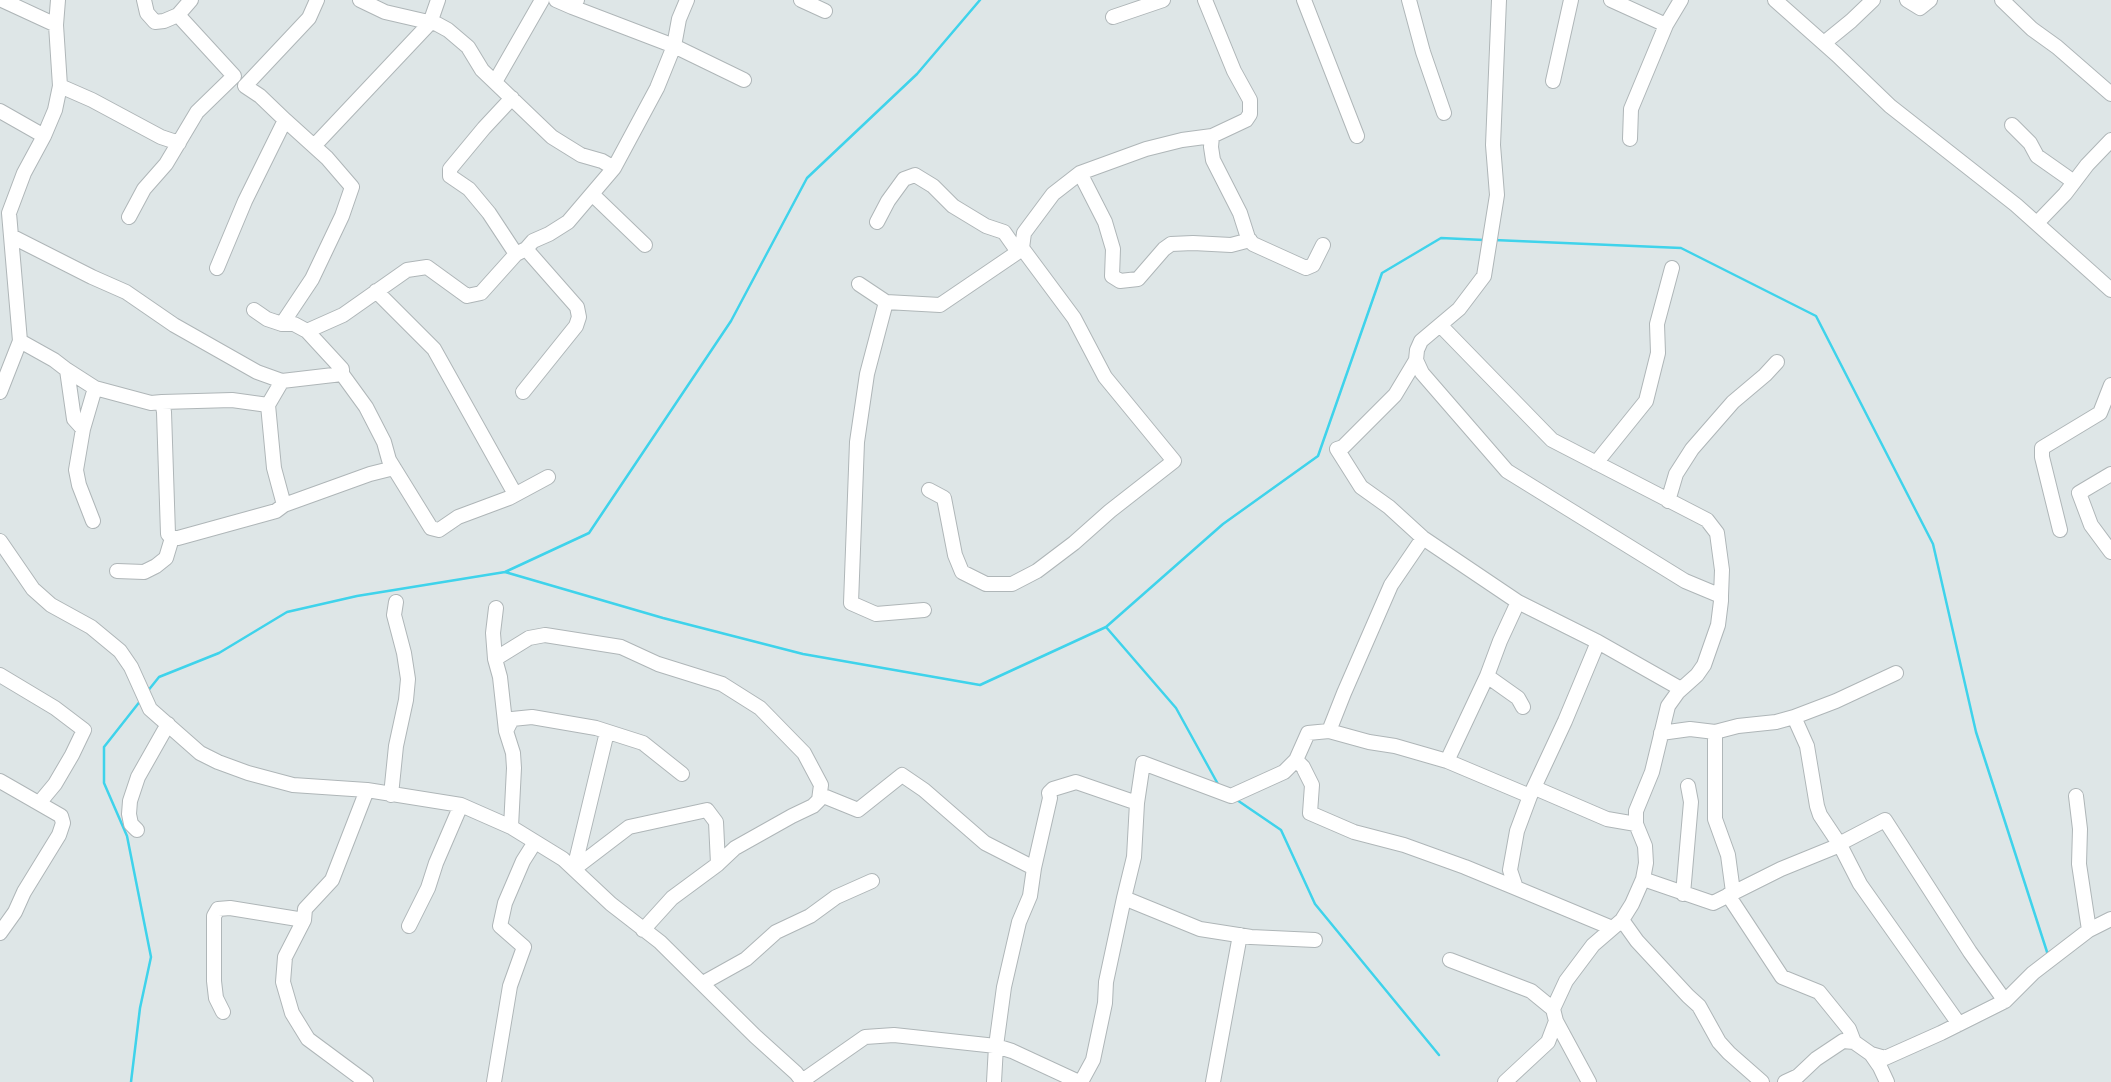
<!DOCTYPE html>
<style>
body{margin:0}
canvas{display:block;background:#dee6e7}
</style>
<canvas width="2111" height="1082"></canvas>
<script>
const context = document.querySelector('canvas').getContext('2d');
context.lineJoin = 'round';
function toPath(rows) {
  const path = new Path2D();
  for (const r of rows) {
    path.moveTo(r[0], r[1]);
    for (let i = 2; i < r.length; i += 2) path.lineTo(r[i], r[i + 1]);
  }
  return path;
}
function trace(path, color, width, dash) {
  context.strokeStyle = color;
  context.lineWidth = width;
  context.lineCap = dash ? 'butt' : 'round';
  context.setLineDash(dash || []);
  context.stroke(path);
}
trace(toPath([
 [1494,240,1681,248,1816,316,1933,544,1976,732,2048,955],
 [505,572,663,618,803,654,980,685,1106,627,1223,524,1318,456,1382,273,1441,238,1484,240],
 [1106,627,1176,708,1219,786],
 [147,692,159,677,219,653,287,612,357,596,505,572,589,533,731,321,807,178,917,74,980,0],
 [1237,800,1281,830,1315,904,1439,1055],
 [131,1082,140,1008,151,957,127,836,104,783,104,747,141,700]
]), '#3fd3eb', 2.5);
const minor = toPath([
 [2,0,56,25],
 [144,0,147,13,155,22,164,21,178,15],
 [556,0,572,7,577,0],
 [801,0,825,11],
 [1205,0,1234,71,1250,100,1250,114,1246,120,1212,136,1211,147,1213,160,1240,213,1248,238,1253,244,1306,268,1313,265,1323,245],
 [1304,0,1357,136],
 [1409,0,1423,52,1444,113],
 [1499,0,1493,145,1497,195,1484,276,1459,309,1421,341,1417,350,1416,360,1422,373,1507,471,1685,581,1721,596,1721,601,1718,625,1704,665,1697,675,1678,692,1668,706,1652,772,1636,811,1636,824,1645,846,1646,863,1643,879,1632,904,1622,920,1593,945,1566,981,1553,1009,1556,1021,1548,1042,1505,1082],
 [1611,0,1666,25],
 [1775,0,1837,55,1890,106,2016,205,2111,290],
 [1907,0,1920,8,1930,0],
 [2002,0,2032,29,2057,47,2111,94],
 [572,7,674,46,744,80],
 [1113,17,1163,0],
 [1824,43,1851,21,1873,0],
 [1553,81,1571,0],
 [495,82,542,0],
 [60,86,92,100,161,137,179,143],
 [512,98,484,128,450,169,450,176,469,189,489,213,516,254],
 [0,111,44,136],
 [285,120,260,96,245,86,309,18,317,0],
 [2012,125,2030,143,2037,156,2074,182],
 [1630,139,1631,109,1666,25,1681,0],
 [314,146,430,23,438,0],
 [614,168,657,88,674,46,679,19,687,0],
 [1080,173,1105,222,1113,249,1112,276,1120,281,1138,279,1164,249,1171,244,1193,243,1231,245,1250,240],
 [592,194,645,245],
 [129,217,144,189,166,164,197,112,234,76,178,15,191,0],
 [877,222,888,201,904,179,915,175,933,186,953,206,986,226,1004,232,1018,252,1022,248,1024,233,1053,194,1080,173,1146,149,1182,140,1212,136],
 [2037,223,2065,194,2087,165,2111,140],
 [11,236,92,277,126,292,174,325,257,372,282,381,342,374],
 [217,268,245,201,285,120,327,158,352,187,342,216,312,279,282,324],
 [859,284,886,302,940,305,1018,252],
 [376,291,434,349,515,494],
 [886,302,867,374,857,442,851,603,876,614,924,610],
 [254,310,267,319,282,324,294,324,307,331,342,369,342,374,366,407,384,442,389,460,431,528,439,530,458,517,509,498,548,477],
 [1441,326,1552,440,1707,520,1717,533,1722,570,1721,596],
 [307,331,343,315,407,270,427,267,467,296,481,293,516,254,526,249,533,241,549,234,568,222,614,168,602,161,581,155,552,137,482,70,468,47,448,30,437,24,385,12,360,0],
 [20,341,54,360,67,370,95,388,151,403,162,402,164,412,168,534,172,538,178,538,276,511,284,505,274,468,268,405],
 [1416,360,1395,395,1343,447,1337,449,1361,487,1389,507,1423,538,1518,602,1598,642,1681,689],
 [67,370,74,419,83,429,95,388],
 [0,392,20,341,9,213,24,173,44,136,55,110,60,86,56,25,58,0],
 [523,392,576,326,579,317,577,307,526,249],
 [162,402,232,400,268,405,282,381],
 [83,429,76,470,79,485,93,521],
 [1596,463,1646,401,1658,353,1657,324,1672,268],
 [2111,474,2079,493,2091,525,2111,552],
 [929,490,944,498,955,555,962,572,986,584,1012,584,1037,571,1074,543,1110,511,1174,461,1105,377,1074,318,1022,248],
 [1668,501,1676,474,1692,449,1733,402,1765,375,1777,362],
 [284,505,370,474,394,468],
 [2060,530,2042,457,2042,448,2100,413,2111,385],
 [0,541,33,589,51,605,91,627,120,651,131,667,150,709,200,753,218,762,248,773,293,785,367,790,461,805,511,827,563,859,611,904,660,942,755,1036,796,1073,803,1082],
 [117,571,144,572,156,566,166,558,172,538],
 [496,608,493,633,495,659,500,677,506,731,513,753,514,768,511,827],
 [1598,642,1565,721,1530,796,1517,831,1510,870,1516,888,1612,928],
 [495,659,529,638,545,635,621,647,658,664,722,684,760,708,804,753,821,785,819,800,813,806,792,816,735,848,718,864,672,898,643,930],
 [0,675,55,708,84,730,72,755,55,784,40,802],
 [1487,676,1518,698,1523,707],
 [1794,717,1836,701,1896,673],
 [506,731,512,719,532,717,596,728,643,743,682,774],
 [1329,731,1344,693,1391,585,1423,538],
 [607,732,574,869,629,827,707,810,716,822,718,864],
 [1715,732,1715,819,1728,855,1733,892],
 [1661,733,1690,729,1715,732,1738,726,1776,722,1794,717,1807,746,1817,806,1820,815,1840,845,1860,884,1959,1024],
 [1296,760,1303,767,1312,785,1310,813,1354,832,1404,845,1465,867,1516,888],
 [1447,761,1487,676,1500,641,1518,602],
 [0,781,61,816,63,823,59,835,24,892,15,912,0,933],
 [1535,788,1607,819,1636,824],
 [391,795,396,746,406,700,408,679,404,653,394,615,396,602],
 [821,795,858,810,902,775,924,790,985,843,1034,868],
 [2076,796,2080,829,2079,864,2089,930],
 [137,830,131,824,129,814,130,801,138,777,168,724],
 [1839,844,1885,820,1970,952,2005,1001],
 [1643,879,1713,903,1781,869,1840,845],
 [1683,894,1691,802,1688,786],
 [1728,895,1782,977,1819,992,1849,1029,1854,1042],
 [1124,898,1134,857,1137,803,1143,763,1231,796,1284,772,1296,760,1308,733,1329,731,1369,742,1395,746,1447,761,1530,796],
 [1622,920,1637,941,1688,996,1699,1006,1719,1042,1729,1053,1762,1082],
 [409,926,428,888,436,863,461,805],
 [1450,960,1531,991,1553,1009],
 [703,983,746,959,776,932,810,916,836,897,872,881],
 [223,1012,216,998,214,981,214,916,218,909,230,908,304,920],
 [1556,1021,1589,1082],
 [1871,1054,1880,1067,1887,1082],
 [802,1081,865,1037,894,1035,996,1046,1012,1051,1079,1082],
 [366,1082,308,1039,292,1013,283,982,285,957,304,920,305,909,332,880,367,790],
 [494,1082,510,986,524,947,500,926,505,903,523,861,535,842],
 [994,1082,996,1046,1004,987,1019,922,1030,896,1034,868,1050,798,1049,793,1053,789,1076,782,1137,803],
 [1081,1082,1093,1060,1105,1003,1106,982,1124,898,1200,929,1251,937,1315,940],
 [1213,1082,1240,935],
 [1785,1082,1798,1076,1816,1059,1843,1041,1854,1042,1871,1054,1885,1058,1941,1033,2005,1001,2033,973,2089,930,2111,919]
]);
trace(minor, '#afb6b8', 16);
trace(minor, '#fff', 14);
</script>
